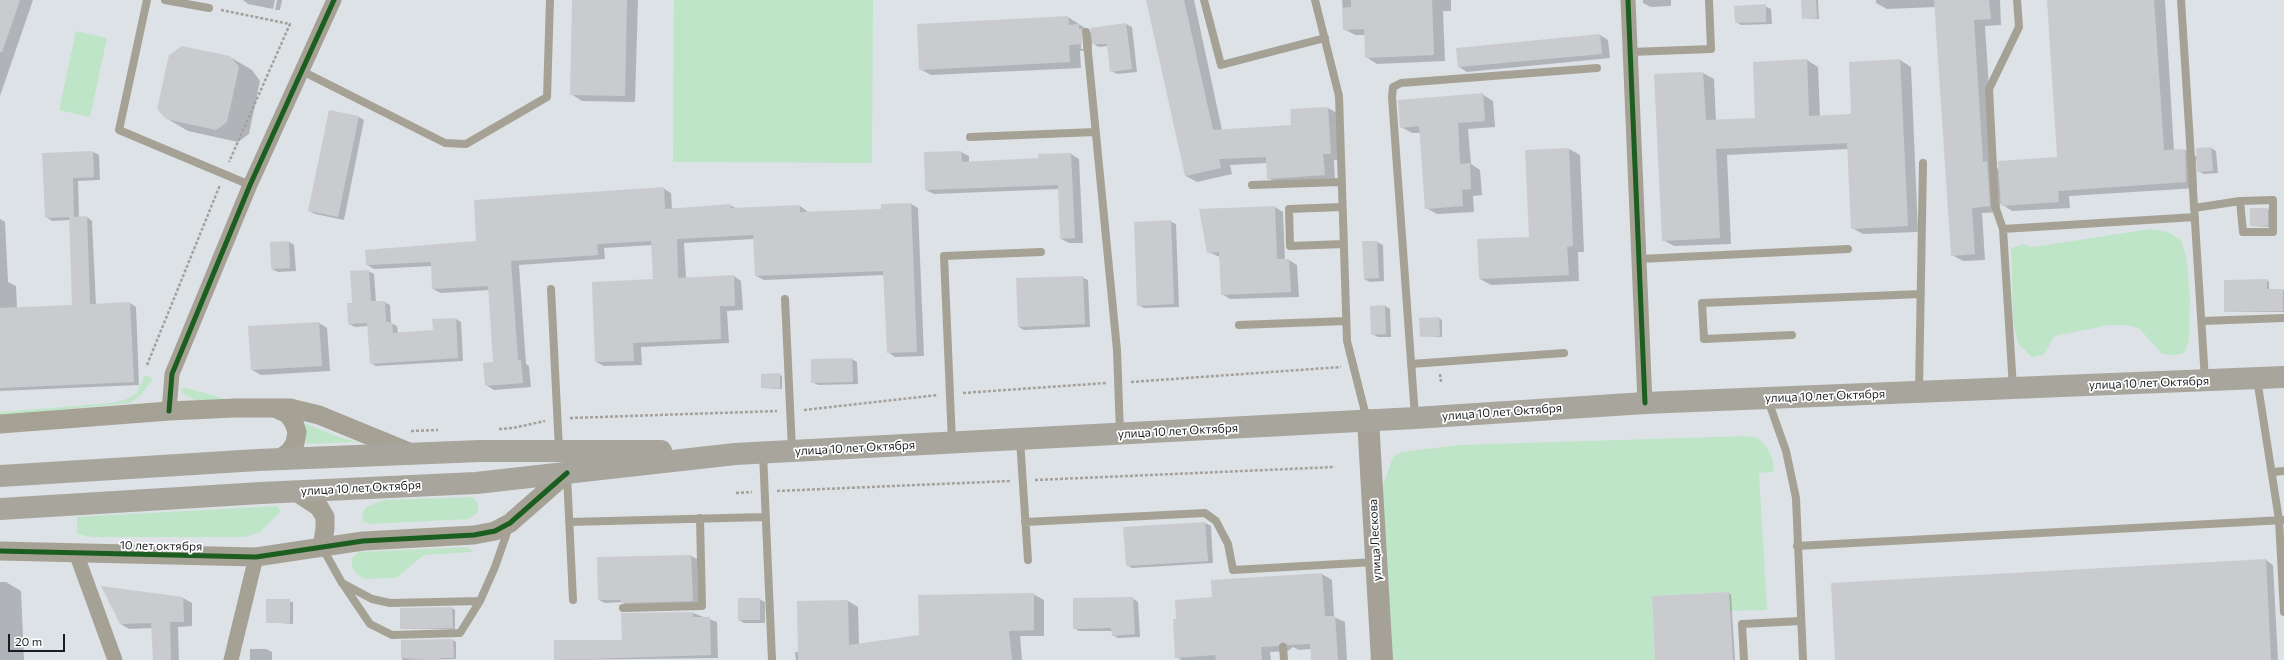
<!DOCTYPE html>
<meta charset="utf-8">
<style>
body{margin:0}
#map{position:relative;width:2284px;height:660px;overflow:hidden;background:#dde2e7;font-family:Commissioner,sans-serif}
canvas{display:block}
.scale{position:absolute;left:8px;top:634px;width:57px;height:18px;box-sizing:border-box;border:2px solid #1a1d20;border-top:0;padding-left:5px;font-size:12px;line-height:14px;white-space:nowrap;color:#1a1d20;-webkit-text-stroke:3px #fff;paint-order:stroke}
</style>
<div id="map">
<canvas width="2284" height="660"></canvas>
<div class="scale">20 m</div>
</div>
<script>
const context = document.querySelector('canvas').getContext('2d');
context.lineJoin = 'round';
function fill(path, color) {
  context.fillStyle = color;
  context.fill(path, 'evenodd');
}
function toPath(rows) {
  const path = new Path2D();
  for (const r of rows) {
    path.moveTo(r[0], r[1]);
    for (let i = 2; i < r.length; i += 2) path.lineTo(r[i], r[i + 1]);
  }
  return path;
}
function trace(path, color, width, dash) {
  context.strokeStyle = color;
  context.lineWidth = width;
  context.lineCap = dash ? 'butt' : 'round';
  context.setLineDash(dash || []);
  context.stroke(path);
}
function label(font, color, halo, rows, align = 'center') {
  context.font = font + ' Commissioner,sans-serif';
  context.lineWidth = 3.5;
  context.setLineDash([]);
  context.textBaseline = 'middle';
  context.strokeStyle = halo;
  context.fillStyle = color;
  for (const [text, x, y, turn = 0] of rows) {
    context.save();
    context.translate(x, y);
    context.rotate((+turn || 0) * Math.PI / 180);
    context.textAlign = isNaN(turn) ? turn : align;
    if (halo) context.strokeText(text, 0, 0);
    context.fillText(text, 0, 0);
    context.restore();
  }
}
fill(toPath([
 [674,0,873,0,872,163,673,162],
 [76,31,107,38,90,117,59,110],
 [2150,229,2168,232,2181,240,2186,256,2190,296,2189,341,2184,353,2174,355,2162,354,2139,328,2126,325,2109,325,2055,336,2043,355,2032,357,2018,344,2013,320,2011,248,2023,244,2033,247,2053,244],
 [145,375,153,379,140,396,129,403,0,416,0,412,112,403,127,399,137,393],
 [181,388,186,388,229,400,195,400,182,393],
 [296,420,345,439,359,442,307,444],
 [1745,436,1758,438,1765,445,1772,457,1774,466,1773,472,1759,473,1767,610,1730,611,1729,592,1652,596,1655,660,1389,660,1381,491,1393,457,1401,452,1458,445],
 [473,497,478,504,478,512,469,519,369,524,363,521,362,515,366,507,384,500],
 [277,506,281,511,260,532,245,537,91,537,77,534,77,517],
 [467,547,473,552,424,555,396,578,365,579,356,573,352,566,352,558,358,552]
]), '#bfe5c9');
fill(toPath([
 [0,0,33,0,0,96],
 [243,0,275,0,273,9,248,4],
 [277,0,282,0,280,10,275,10],
 [573,0,638,0,635,102,582,101,571,94],
 [1147,0,1194,0,1222,130,1292,126,1291,110,1328,108,1339,114,1342,160,1334,160,1335,181,1279,184,1268,178,1267,163,1230,165,1232,174,1197,182,1186,176],
 [1342,0,1451,0,1451,11,1443,11,1445,61,1377,64,1366,57,1365,35,1355,35,1344,29],
 [1643,0,1671,0,1671,6,1651,7,1643,3],
 [1802,0,1818,0,1819,19,1802,18],
 [1876,0,2000,0,2001,25,1985,26,1994,166,2000,170,2058,158,2048,0,2165,0,2174,151,2185,150,2197,157,2211,148,2216,151,2218,173,2204,174,2198,171,2198,161,2196,161,2197,188,2069,196,2070,208,2012,211,2000,203,2000,212,1982,213,1985,260,1963,261,1952,255,1936,7,1887,9,1876,3],
 [1765,6,1771,9,1772,24,1741,25,1736,22],
 [1068,17,1091,32,1091,29,1126,24,1132,27,1137,72,1117,74,1111,71,1108,46,1099,47,1092,43,1092,50,1080,51,1081,68,931,75,920,69],
 [1081,30,1083,30,1083,49,1081,49],
 [1600,35,1608,40,1610,58,1467,72,1459,67],
 [230,57,252,70,260,81,249,134,238,142,188,131,166,118],
 [1807,60,1818,67,1820,116,1852,115,1900,60,1911,67,1918,232,1863,234,1852,228,1848,149,1727,155,1731,244,1674,246,1663,240,1656,75,1703,73,1714,79,1716,121,1756,119],
 [1482,94,1493,101,1495,127,1468,129,1471,164,1480,170,1482,195,1473,196,1474,212,1437,214,1426,208,1421,133,1412,133,1401,127],
 [359,117,364,120,344,220,315,214,309,211],
 [1569,149,1580,155,1584,252,1578,252,1579,281,1491,285,1480,279,1530,238],
 [93,152,99,155,100,180,78,181,79,218,87,217,92,221,96,305,130,303,136,307,139,385,0,391,0,219,5,222,8,282,16,286,17,308,73,306,70,220,52,221,46,217,43,154],
 [961,152,969,156,969,162,1039,159,1039,155,1071,154,1079,159,1083,243,1069,243,1061,239,1059,189,934,194,926,190],
 [663,188,671,193,672,209,730,205,737,209,800,206,808,212,882,210,911,204,918,208,924,356,895,357,888,352,884,275,764,280,756,276,754,239,684,243,686,278,734,276,741,281,743,310,727,311,729,343,641,347,642,365,604,366,596,362,654,280,652,245,604,248,605,259,519,265,526,364,529,366,531,387,494,390,486,385,494,363,489,290,441,293,433,289,432,266,374,269,367,265,477,242],
 [1275,207,1283,212,1285,260,1289,260,1297,265,1299,297,1230,299,1222,294,1220,257,1208,252],
 [2267,209,2270,210,2270,227,2251,226],
 [1170,221,1176,224,1179,307,1144,308,1138,305],
 [289,242,294,245,296,271,278,272,272,269],
 [1377,242,1383,245,1384,281,1370,282,1364,279],
 [368,271,374,274,376,302,384,302,390,305,391,323,397,326,398,333,434,331,456,319,461,322,463,361,376,366,371,363,368,326,355,327,349,324,353,304],
 [1082,277,1088,280,1090,327,1024,330,1019,327],
 [2267,280,2269,282,2269,290,2284,290,2284,312,2225,312],
 [1385,306,1390,309,1391,337,1378,337,1372,334],
 [1439,318,1442,320,1442,337,1421,336,1421,319],
 [319,323,327,328,330,371,261,375,252,370],
 [852,359,857,362,858,384,818,385,812,382],
 [779,374,782,376,782,389,762,388],
 [1205,523,1211,526,1213,563,1132,568,1127,565],
 [691,556,697,559,698,603,627,606,622,602,605,603,599,600,598,558],
 [2266,560,2273,565,2278,660,1836,660],
 [1322,574,1332,580,1334,617,1345,622,1347,660,1312,660,1311,649,1299,650,1293,647,1288,651,1270,652,1271,660,1182,660,1176,657,1177,620,1213,598],
 [0,582,6,582,21,591,24,660,0,660],
 [103,587,183,598,192,603,192,626,178,627,179,660,154,660,152,628,129,629,121,624],
 [1729,593,1731,595,1735,660,1656,660],
 [1033,594,1044,600,1044,636,1020,636,1022,660,796,660,795,652,799,652,848,601,858,607,859,644,920,636],
 [1132,598,1138,602,1140,637,1118,638,1113,635,1112,631,1079,631,1074,628],
 [759,599,765,602,765,623,744,623,739,620],
 [267,600,293,602,293,624,267,622],
 [452,608,455,610,455,629,401,629,401,609],
 [693,613,717,622,718,658,555,660,555,641,623,641],
 [453,640,456,642,456,659,402,660,402,641],
 [250,649,266,649,272,652,272,660,250,660]
]), '#0003');
fill(toPath([
 [0,0,20,0,2,52,0,52],
 [572,0,627,0,625,96,570,95],
 [1146,0,1184,0,1213,130,1291,125,1290,109,1328,107,1331,154,1323,154,1325,175,1267,179,1266,157,1219,159,1221,168,1185,176],
 [1351,0,1432,0,1434,55,1365,58,1364,29,1343,30,1342,8,1351,7],
 [1801,0,1816,0,1817,18,1802,19],
 [1934,0,1989,0,1991,19,1974,20,1983,162,1987,161,1990,206,1972,208,1975,254,1951,256],
 [2047,0,2154,0,2164,150,2185,149,2186,182,2058,191,2059,202,2001,206,1998,161,2057,157],
 [1766,4,1766,22,1735,23,1734,6],
 [1068,16,1069,25,1079,24,1079,29,1082,29,1082,44,1069,45,1070,62,919,70,917,24],
 [1126,23,1132,69,1110,72,1107,44,1093,44,1090,28],
 [1600,34,1602,54,1458,67,1456,48],
 [182,46,230,56,239,67,227,122,216,130,166,119,157,109,169,55],
 [1807,59,1809,116,1851,114,1849,62,1900,59,1908,226,1851,229,1847,143,1716,149,1720,238,1662,241,1654,74,1703,72,1706,120,1755,118,1753,62],
 [1483,93,1485,121,1458,123,1460,164,1470,163,1471,189,1462,190,1463,206,1425,209,1419,126,1400,128,1398,100],
 [329,110,359,116,338,217,308,211],
 [2211,147,2213,171,2197,172,2196,148],
 [1569,148,1573,246,1567,247,1569,275,1479,279,1477,239,1529,237,1525,150],
 [93,151,94,177,73,178,74,217,87,216,90,304,130,302,134,382,0,388,0,308,72,305,69,217,45,218,42,153],
 [961,151,962,162,1038,158,1038,154,1071,153,1075,238,1060,239,1058,185,925,190,924,152],
 [664,187,665,209,731,204,731,208,800,205,800,212,881,209,881,204,911,203,917,352,887,353,883,271,755,276,753,235,677,239,678,278,734,275,735,306,720,306,721,339,633,343,634,361,595,362,592,282,653,279,651,241,597,244,598,255,511,261,518,360,521,360,523,383,485,386,483,363,493,362,488,286,432,289,431,262,366,265,365,250,476,241,474,200],
 [1275,206,1277,259,1289,259,1291,292,1221,295,1219,252,1207,253,1199,209],
 [2250,208,2268,208,2268,226,2250,226],
 [1171,220,1174,304,1137,306,1134,222],
 [289,241,290,268,271,269,270,242],
 [1362,241,1377,241,1379,278,1364,279],
 [369,270,371,301,385,301,386,322,392,322,393,333,433,330,432,319,456,318,458,358,370,364,367,323,348,324,347,303,352,303,350,271],
 [1083,276,1085,324,1018,327,1016,278],
 [2267,279,2267,289,2283,289,2283,311,2224,312,2224,280],
 [1385,305,1386,334,1371,335,1370,306],
 [1439,317,1440,336,1420,337,1419,318],
 [319,322,322,366,251,370,248,326],
 [852,358,853,382,811,383,811,359],
 [780,373,780,388,761,388,761,374],
 [1205,522,1208,561,1126,566,1123,527],
 [691,555,693,601,621,603,621,600,598,600,597,557],
 [2266,559,2271,660,1835,660,1831,583],
 [1322,573,1325,616,1335,616,1338,660,1311,660,1310,644,1288,645,1283,642,1278,646,1261,647,1262,660,1216,660,1215,655,1175,658,1173,619,1176,619,1175,600,1212,597,1211,580],
 [101,586,183,597,184,622,170,622,171,660,153,660,151,623,120,624],
 [1729,592,1733,660,1655,660,1652,596],
 [1034,593,1034,630,1009,631,1012,660,798,660,797,601,848,600,849,645,919,635,918,595],
 [1133,597,1135,634,1112,636,1111,628,1073,629,1073,598],
 [738,598,760,598,760,620,738,620],
 [266,599,290,599,290,623,266,623],
 [452,607,453,628,400,629,400,608],
 [693,612,693,617,710,617,711,655,554,660,554,640,622,640,621,613],
 [453,639,454,658,439,658,439,660,401,658,401,640]
]), '#cacbcf');
trace(toPath([
 [221,10,290,24,229,162],
 [147,365,220,185],
 [1440,374,1441,382],
 [1131,382,1341,367],
 [963,393,1106,383],
 [804,410,938,395],
 [570,418,777,411],
 [499,429,513,428,545,421],
 [411,431,438,430],
 [1035,480,1335,467],
 [777,491,1010,481],
 [736,493,752,492]
]), '#a4a19c', 2.5, [3, 2]);
trace(toPath([
 [147,0,119,130,250,185],
 [165,0,209,8],
 [1204,0,1221,65,1325,38],
 [1315,0,1339,96,1347,341,1367,420],
 [2181,0,2205,380],
 [1086,32,1117,350,1120,433],
 [1630,52,1711,49,1709,0],
 [302,71,445,143,466,144,547,97,550,0],
 [970,137,1096,132],
 [1252,185,1341,182],
 [1342,207,1289,209,1290,246,1344,244],
 [2194,208,2240,201,2273,200,2273,232,2243,232,2240,201],
 [2003,229,1995,206,1989,89,2019,27,2017,0],
 [1639,259,1848,249],
 [551,289,559,450],
 [785,299,792,450],
 [2202,321,2284,318],
 [1239,325,1346,321],
 [1792,335,1704,339,1702,303,1920,294],
 [1411,364,1564,353],
 [2257,379,2279,520,2284,612],
 [2013,388,2003,229,2195,217],
 [1919,390,1923,163],
 [1768,400,1786,451,1796,498,1803,660],
 [1415,417,1392,97,1393,87,1401,83,1597,68],
 [1020,440,1028,560],
 [952,442,944,256,1041,252],
 [763,453,772,660],
 [2272,472,2284,471],
 [567,475,573,600],
 [569,522,766,517],
 [1025,522,1205,513,1216,521,1228,544,1233,570,1375,562],
 [1797,546,2284,520],
 [322,547,342,583,372,599,390,603,480,601,495,567,509,527],
 [343,584,370,624,392,635,460,633,480,601],
 [623,608,702,606,700,518],
 [1283,647,1284,660],
 [1744,660,1742,624,1801,621]
]), '#a6a195', 8);
trace(toPath([
 [1628,0,1645,403],
 [169,411,172,374,250,185,334,0],
 [76,553,115,660],
 [231,660,256,557]
]), '#a6a195', 15);
trace(toPath([
 [0,424,169,411,235,408,290,408,319,415,414,454],
 [271,460,281,458,290,451,295,443,297,432,294,423,288,414,275,408],
 [295,491,319,507,325,517,325,529,322,547],
 [0,551,256,557,363,541,474,535,495,531,510,523,567,473]
]), '#a6a195', 19);
trace(toPath([
 [1368,420,1382,660]
]), '#a5a196', 22);
trace(toPath([
 [0,476,258,460,480,451,661,451],
 [0,509,261,493,476,483,735,454,1415,418,1645,403,2284,377]
]), '#a7a59c', 22);
trace(toPath([
 [1628,0,1645,403],
 [169,411,172,374,250,185,334,0],
 [0,551,256,557,363,541,474,535,495,531,510,523,567,473]
]), '#1b5e20', 5);
label('12px', '#1a1d20', '#fff', [
 ["улица 10 лет Октября",2149,383,-2],
 ["улица 10 лет Октября",1825,396,-2],
 ["улица 10 лет Октября",1502,412,-4],
 ["улица 10 лет Октября",1178,431,-3],
 ["улица 10 лет Октября",855,448,-3],
 ["улица 10 лет Октября",361,488,-3],
 ["улица Лескова",1375,540,-93],
 ["10 лет октября",161,546,1]
]);
</script>
